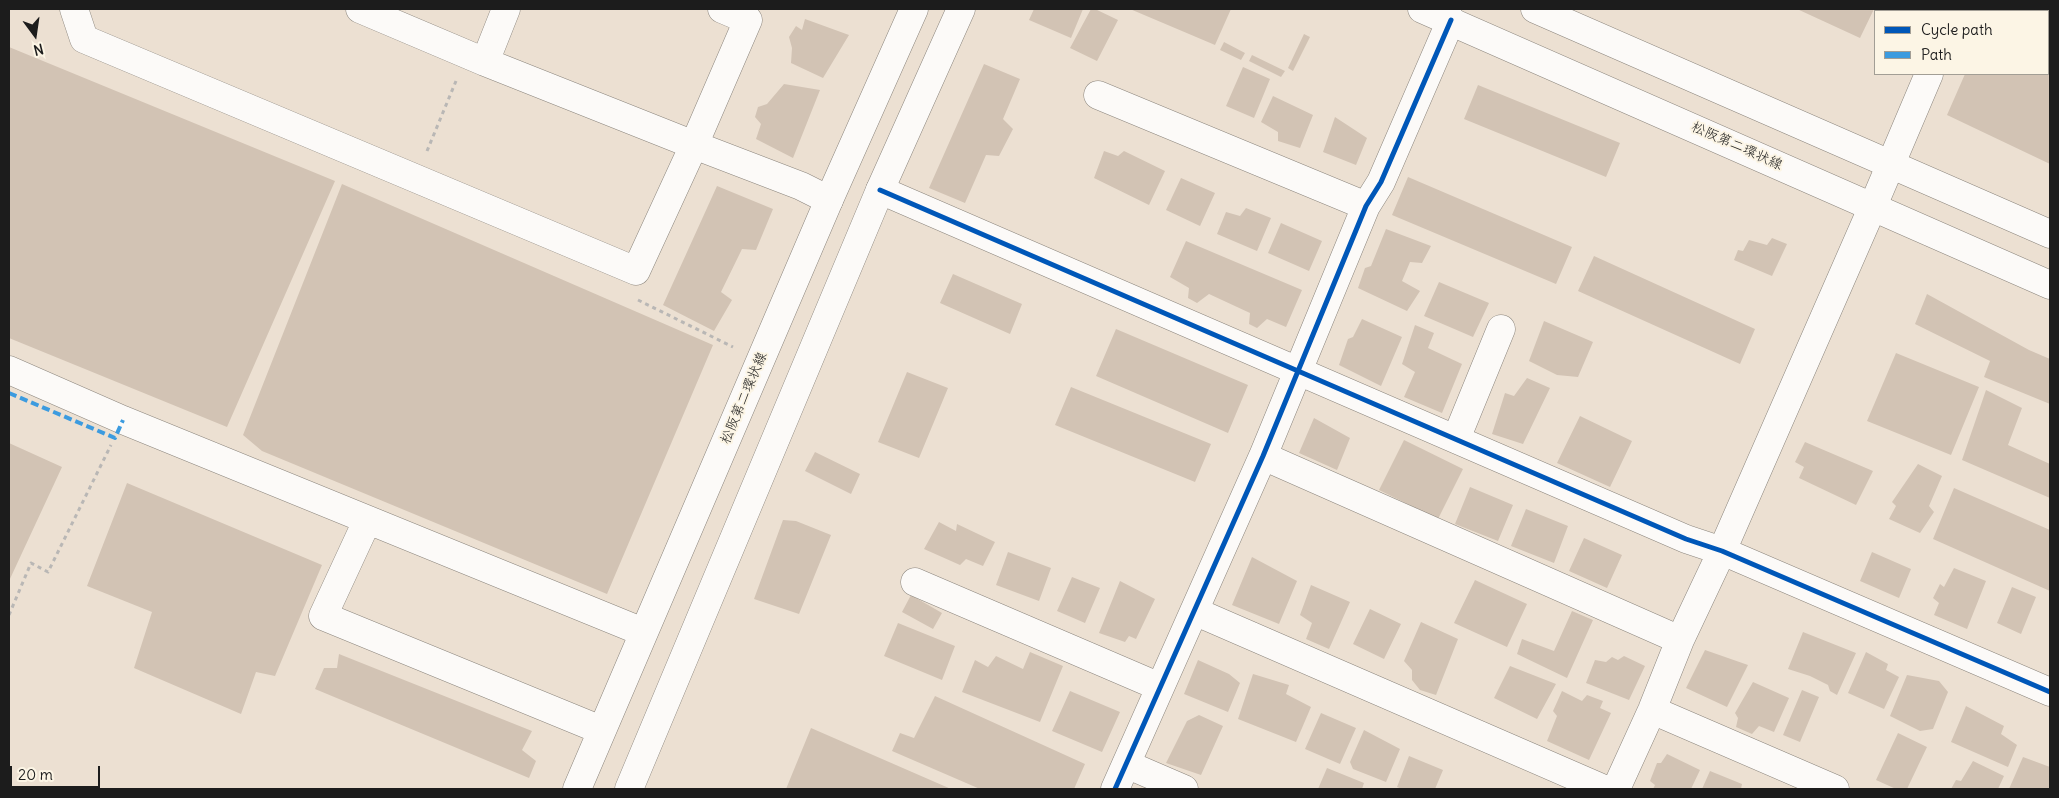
<!DOCTYPE html>
<meta charset="utf-8">
<style>
body{margin:0}
#map{position:relative;width:2059px;height:798px;overflow:hidden;background:#ece0d2;font-family:Delius,sans-serif}
canvas{display:block}
.frame{position:absolute;inset:0;border:10px solid #1c1c1c;pointer-events:none}
.legend{position:absolute;left:1874px;top:10px;width:175px;height:65px;box-sizing:border-box;background:#fcf5e5;border:1px solid #a29e95;margin:0;padding:6px 9px;list-style:none;font-size:15px;color:#1c1c1c}
.legend li{display:flex;align-items:center;gap:10px;height:25px}
.legend b{width:25px;border:1px solid #a29e95}
.north{position:absolute;left:10px;top:10px;width:50px;height:50px;-webkit-text-stroke:4px #fcf5e5;paint-order:stroke;rotate:166deg;font-size:14px;font-weight:700;line-height:20px;text-align:center;color:#1c1c1c}
.north::after{content:'';display:block;margin:auto;width:18px;height:22px;background:#1c1c1c;clip-path:polygon(50% 0,100% 100%,50% 72%,0 100%)}
.scale{position:absolute;left:10px;top:766px;width:90px;height:22px;box-sizing:border-box;border:2px solid #1c1c1c;border-top:0;padding-left:6px;font-size:15px;line-height:18px;white-space:nowrap;color:#1c1c1c;-webkit-text-stroke:4px #fcf5e5;paint-order:stroke}
</style>
<div id="map">
<canvas width="2059" height="798"></canvas>
<div class="frame"></div>
<ul class="legend">
<li><b style="height:6px;background:#0057b8"></b>Cycle path</li>
<li><b style="height:6px;background:#3c9bdf"></b>Path</li>
</ul>
<div class="north">N</div>
<div class="scale">20 m</div>
</div>
<script>
const context = document.querySelector('canvas').getContext('2d');
context.lineJoin = 'round';
function fill(path, color) {
  context.fillStyle = color;
  context.fill(path, 'evenodd');
}
function toPath(rows) {
  const path = new Path2D();
  for (const r of rows) {
    path.moveTo(r[0], r[1]);
    for (let i = 2; i < r.length; i += 2) path.lineTo(r[i], r[i + 1]);
  }
  return path;
}
function trace(path, color, width, dash) {
  context.strokeStyle = color;
  context.lineWidth = width;
  context.lineCap = dash ? 'butt' : 'round';
  context.setLineDash(dash || []);
  context.stroke(path);
}
function label(font, color, halo, rows, align = 'center') {
  context.font = font + ' Delius,"Klee One",sans-serif';
  context.lineWidth = 4;
  context.setLineDash([]);
  context.textBaseline = 'middle';
  context.strokeStyle = halo;
  context.fillStyle = color;
  for (const [text, x, y, turn = 0] of rows) {
    context.save();
    context.translate(x, y);
    context.rotate((+turn || 0) * Math.PI / 180);
    context.textAlign = isNaN(turn) ? turn : align;
    if (halo) context.strokeText(text, 0, 0);
    context.fillText(text, 0, 0);
    context.restore();
  }
}
fill(toPath([
 [1034,9,1083,9,1071,38,1029,20],
 [1091,9,1095,9,1118,20,1097,61,1070,48],
 [1130,9,1231,9,1215,45],
 [1797,9,1874,9,1860,38],
 [2038,9,2050,9,2050,40,2048,39,2048,11,2037,11],
 [805,19,849,35,823,78,791,63,792,48,789,37,796,26,802,30],
 [1304,34,1310,37,1293,71,1288,68],
 [1224,42,1245,53,1241,60,1220,50],
 [9,47,335,181,227,427,9,338],
 [2048,51,2050,52,2050,164,1947,115,1965,74,2048,74],
 [1252,55,1285,71,1281,77,1249,61],
 [984,64,1020,79,1003,119,1013,129,999,156,986,155,965,203,929,188],
 [1243,67,1270,79,1254,118,1226,106],
 [784,84,820,90,793,158,756,139,761,124,755,117,758,107,767,104],
 [1478,85,1620,143,1606,177,1464,119],
 [1273,96,1313,115,1300,148,1278,141,1278,132,1261,122],
 [1335,117,1367,138,1356,165,1323,152],
 [1104,151,1118,156,1124,151,1165,171,1149,205,1094,178],
 [1408,177,1572,247,1556,284,1392,215],
 [1181,178,1215,193,1200,226,1166,210],
 [342,184,713,345,607,594,262,451,243,435],
 [717,186,773,209,756,250,742,249,721,292,732,300,714,331,663,305],
 [1246,208,1271,218,1257,251,1217,234,1226,212,1240,216],
 [1281,223,1322,241,1309,271,1268,253],
 [1386,229,1431,246,1422,263,1410,262,1402,281,1420,291,1407,311,1358,288,1365,268,1371,266],
 [1772,238,1787,244,1772,276,1734,260,1738,250,1743,251,1749,240,1767,245],
 [1186,241,1302,290,1286,327,1267,319,1257,328,1249,324,1250,313,1209,294,1197,303,1188,298,1189,288,1170,277],
 [1594,256,1755,329,1740,364,1578,291],
 [953,274,1022,304,1010,334,940,303],
 [1439,282,1489,303,1473,337,1424,316],
 [1927,294,2029,350,2050,359,2050,404,1984,377,1990,361,1915,324],
 [1362,319,1402,337,1381,386,1339,365,1348,339,1353,337],
 [1544,321,1593,342,1578,377,1557,375,1529,361],
 [1415,325,1434,333,1428,348,1462,364,1442,413,1404,397,1415,372,1402,364],
 [1116,329,1248,385,1228,433,1096,376],
 [1896,353,1979,387,1951,455,1867,421],
 [907,372,948,388,919,458,878,442],
 [1527,378,1550,388,1523,444,1492,434,1505,393,1514,396],
 [1071,387,1211,444,1195,482,1055,425],
 [1986,390,2022,408,2008,445,2050,464,2050,498,1962,460],
 [1580,416,1632,441,1610,487,1557,463],
 [1314,418,1350,438,1337,470,1299,453],
 [1404,440,1463,469,1438,519,1379,490],
 [1805,442,1873,471,1856,505,1799,478,1804,467,1795,462],
 [9,443,62,467,9,581],
 [815,452,860,474,851,494,805,471],
 [1918,464,1942,476,1929,506,1934,512,1920,533,1889,519,1896,506,1892,502],
 [127,483,322,565,275,676,256,672,241,714,134,668,152,612,87,586],
 [1470,487,1513,505,1498,541,1455,524],
 [1954,488,2050,530,2050,591,1933,539],
 [1526,509,1568,526,1554,563,1511,546],
 [783,520,796,521,831,535,799,614,754,599],
 [939,522,956,531,957,524,995,542,983,566,966,559,960,565,924,549],
 [1584,538,1622,555,1607,588,1569,571],
 [1008,552,1051,568,1039,601,996,585],
 [1872,552,1911,569,1899,598,1860,581],
 [1252,557,1297,581,1279,624,1232,605],
 [1954,568,1986,581,1967,629,1934,615,1939,603,1933,598,1940,584,1944,587],
 [1072,577,1100,588,1085,623,1057,611],
 [1475,580,1527,604,1507,647,1454,623],
 [1120,581,1155,599,1136,639,1129,636,1125,642,1099,633],
 [1311,585,1350,602,1329,649,1306,639,1312,623,1300,615],
 [2012,587,2036,597,2021,634,1997,623],
 [911,595,942,613,933,629,902,612],
 [1370,609,1401,624,1384,659,1353,644],
 [1572,611,1593,620,1567,678,1517,654,1522,639,1554,651],
 [1421,622,1458,639,1436,695,1420,690,1412,680,1412,670,1404,661],
 [898,623,955,646,942,680,884,656],
 [1803,632,1856,653,1837,695,1830,691,1828,685,1810,676,1788,669],
 [1705,650,1748,665,1727,707,1686,688],
 [1030,652,1063,666,1040,722,962,692,975,660,988,667,996,656,1023,669],
 [1866,652,1888,664,1886,670,1899,677,1884,709,1848,693],
 [339,654,532,731,522,750,536,761,529,778,315,689,324,668,337,668],
 [1624,656,1645,666,1629,700,1586,683,1595,660,1606,662,1612,657,1618,660],
 [1198,660,1229,674,1240,683,1228,712,1184,694],
 [1510,666,1556,684,1537,719,1494,698],
 [1253,674,1289,685,1286,694,1311,707,1296,742,1238,719],
 [1907,675,1939,681,1948,692,1933,729,1920,731,1890,716],
 [1753,682,1789,698,1774,732,1759,726,1752,734,1736,727,1738,718,1735,713],
 [1802,690,1819,697,1800,742,1783,735],
 [1070,691,1120,712,1102,752,1052,731],
 [1562,691,1582,701,1587,695,1603,701,1600,708,1611,713,1589,760,1547,741,1557,716,1553,711],
 [935,696,1085,764,1074,789,980,789,892,751,900,733,914,738],
 [1966,706,2004,726,2001,734,2017,745,2008,767,1951,742],
 [1321,713,1356,728,1340,764,1305,749],
 [1199,715,1223,726,1201,775,1166,763,1187,721],
 [811,728,951,789,786,789],
 [1364,730,1400,749,1386,782,1353,769,1350,762],
 [1898,733,1927,747,1907,789,1896,789,1876,780],
 [1667,754,1700,770,1691,789,1653,789,1655,785,1650,781,1657,763,1661,763],
 [1409,756,1443,770,1435,789,1402,789,1397,787],
 [2023,757,2050,767,2050,789,2009,789],
 [1973,761,2004,776,1998,789,1951,789,1956,780,1961,781],
 [1327,768,1364,783,1362,789,1318,789],
 [1710,771,1742,784,1741,789,1702,789]
]), '#d2c3b4');
const minor = toPath([
 [74,9,84,39,636,271,694,145,801,186,829,200],
 [360,9,485,62,506,9],
 [1955,11,1956,9],
 [485,62,694,145,748,20,722,9],
 [1098,95,1366,206],
 [880,190,1686,539,1722,551,2050,692],
 [9,370,123,420,643,632],
 [1456,439,1501,329],
 [1263,456,1680,640],
 [367,521,323,616,601,730],
 [915,582,1160,687],
 [1194,611,1604,789],
 [1652,710,1835,789],
 [1126,764,1184,789],
 [1115,789,1263,456,1366,206,1381,182,1451,20],
 [1616,789,1652,710,1680,640,1722,551,1873,206,1929,74]
]);
const major = toPath([
 [1422,9,2050,285],
 [1535,9,2050,234],
 [577,789,829,200,914,9],
 [629,789,880,190,961,9]
]);
trace(minor, '#8b857d', 29);
trace(major, '#8b857d', 29);
trace(toPath([
 [427,151,456,81],
 [638,300,733,347],
 [9,615,31,563,48,572,111,445]
]), '#b9b7b5', 3, [4, 4]);
trace(minor, '#fcfaf8', 28);
trace(major, '#fcfaf8', 28);
trace(toPath([
 [9,393,115,438,123,420]
]), '#3c9bdf', 4, [8, 4]);
trace(toPath([
 [880,190,1686,539,1722,551,2050,692],
 [1115,789,1263,456,1366,206,1381,182,1451,20]
]), '#0057b8', 5);
label('14px', '#1c1c1c', '#fcf5e5', [
 ["松阪第二環状線",1737,146,24],
 ["松阪第二環状線",744,398,-67]
]);
</script>
